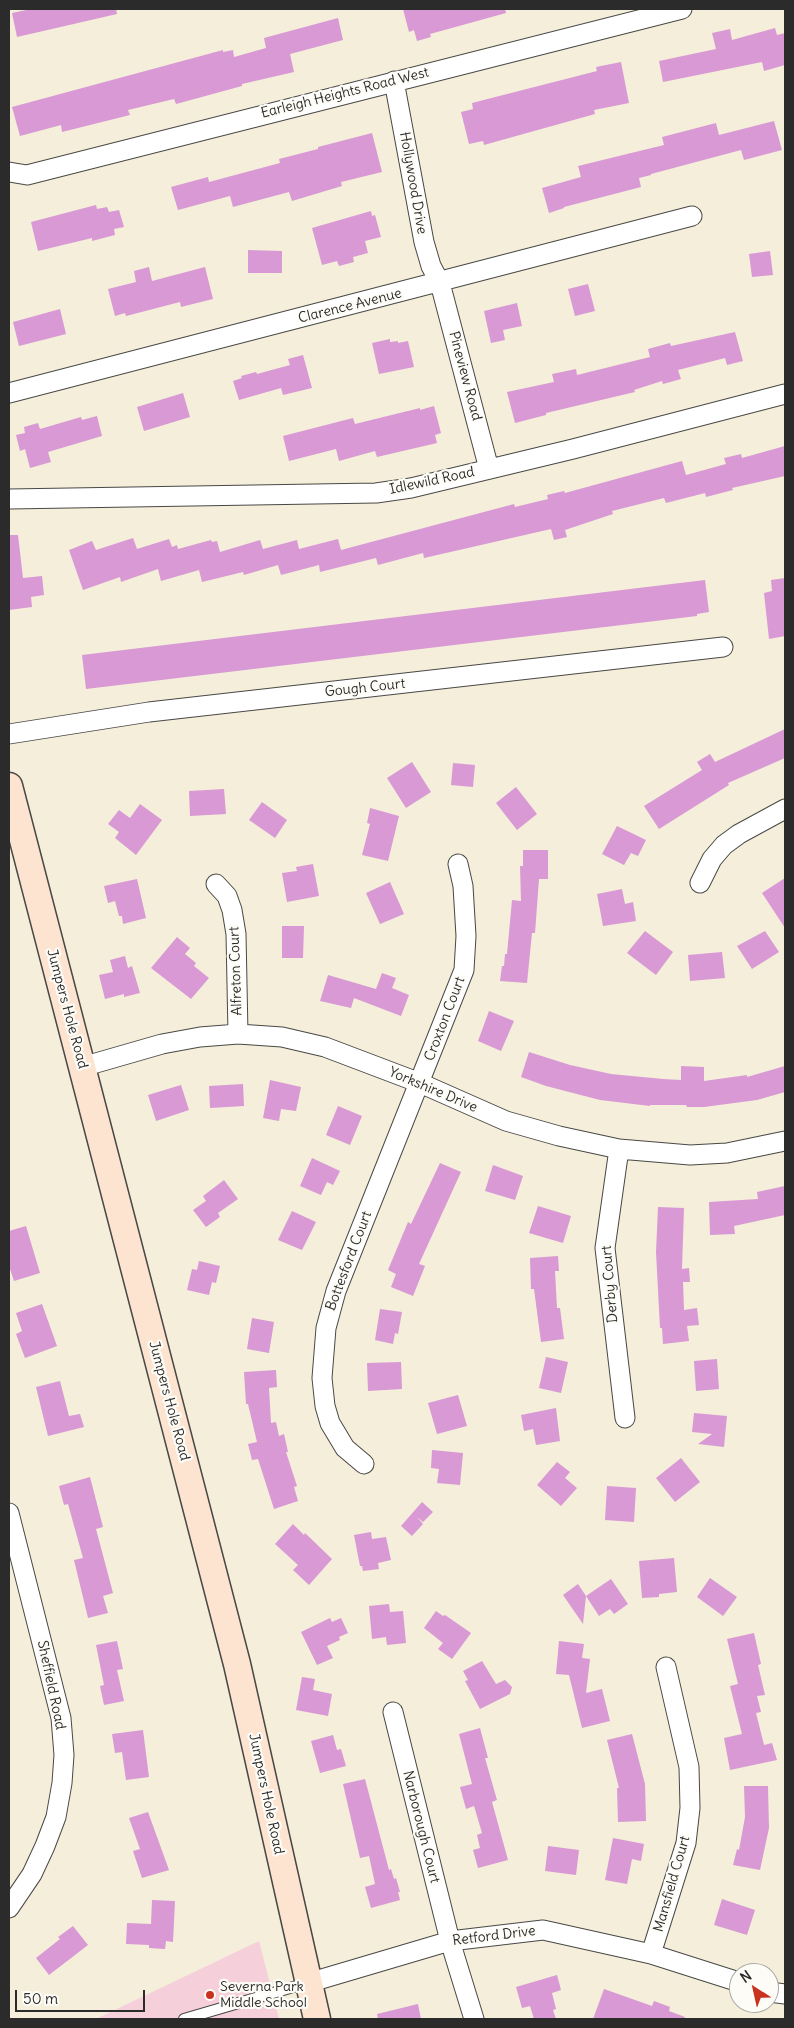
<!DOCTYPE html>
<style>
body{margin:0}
#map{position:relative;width:794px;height:2028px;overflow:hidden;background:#f4eeda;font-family:Delius,sans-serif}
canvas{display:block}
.frame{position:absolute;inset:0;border:10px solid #2b2b2b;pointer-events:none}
.north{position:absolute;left:729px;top:1963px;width:50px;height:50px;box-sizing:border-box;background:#fdfcf7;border:1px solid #a9a8a5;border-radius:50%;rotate:325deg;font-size:14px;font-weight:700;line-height:20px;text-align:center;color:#2b2b2b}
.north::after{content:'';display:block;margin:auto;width:18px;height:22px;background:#c8321e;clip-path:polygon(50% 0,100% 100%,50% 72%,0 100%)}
.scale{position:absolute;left:15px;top:1990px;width:130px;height:22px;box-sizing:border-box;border:2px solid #2b2b2b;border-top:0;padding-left:6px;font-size:15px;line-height:18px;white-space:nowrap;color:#2b2b2b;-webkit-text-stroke:4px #fdfcf7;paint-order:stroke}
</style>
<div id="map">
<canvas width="794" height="2028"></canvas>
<div class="frame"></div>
<div class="north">N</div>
<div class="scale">50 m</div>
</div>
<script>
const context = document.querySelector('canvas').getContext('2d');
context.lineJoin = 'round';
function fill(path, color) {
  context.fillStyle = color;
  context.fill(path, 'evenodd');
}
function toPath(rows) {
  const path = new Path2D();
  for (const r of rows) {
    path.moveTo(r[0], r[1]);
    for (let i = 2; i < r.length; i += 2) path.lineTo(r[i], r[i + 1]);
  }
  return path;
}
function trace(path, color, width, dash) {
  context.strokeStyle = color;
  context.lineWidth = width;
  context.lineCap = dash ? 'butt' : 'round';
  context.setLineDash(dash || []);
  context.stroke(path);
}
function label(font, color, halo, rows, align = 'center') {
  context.font = font + ' Delius,sans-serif';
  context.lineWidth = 4.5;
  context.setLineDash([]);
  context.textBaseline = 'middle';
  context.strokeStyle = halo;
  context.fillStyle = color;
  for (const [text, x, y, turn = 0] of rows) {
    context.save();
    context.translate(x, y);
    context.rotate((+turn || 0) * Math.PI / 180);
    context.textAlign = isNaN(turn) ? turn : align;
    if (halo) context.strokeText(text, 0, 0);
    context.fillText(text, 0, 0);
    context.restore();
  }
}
fill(toPath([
 [259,1941,279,2019,96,2019]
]), '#f5cfd9');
fill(toPath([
 [31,9,116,9,117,14,17,37,12,13],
 [403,9,505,9,506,13,430,34,431,37,417,41,414,30,409,32],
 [338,18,343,40,290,54,294,72,242,84,242,86,176,104,174,99,128,110,130,115,62,132,61,125,20,136,12,107,223,50,223,52,233,50,234,57,266,48,264,38],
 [775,28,777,35,785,33,785,65,764,71,762,62,663,82,659,61,716,49,712,33,730,29,732,40],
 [621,62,629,103,594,110,595,114,509,138,484,145,483,141,469,144,461,112,473,109,472,103,597,71,596,67],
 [774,121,782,150,744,160,741,150,651,174,651,175,639,178,641,187,564,207,564,208,549,213,542,188,581,177,578,166,664,145,662,137,716,123,719,135],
 [372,133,382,172,341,182,342,186,292,201,289,192,233,207,230,196,178,210,171,187,208,177,209,182,280,163,279,159,318,149,318,147],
 [96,205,97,209,107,207,109,212,119,210,124,227,114,229,115,235,92,241,92,238,38,251,31,222],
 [371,211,372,216,375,215,381,237,365,241,368,253,353,257,354,262,339,266,337,261,322,265,312,228],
 [248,250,282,251,282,273,248,273],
 [770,251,773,275,752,277,749,254],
 [149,267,152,281,205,267,213,299,181,307,180,302,126,316,125,313,115,316,108,289,136,282,134,271],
 [588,284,595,311,575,316,568,289],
 [517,303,522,326,503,330,505,340,491,343,484,311],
 [60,309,66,334,19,346,13,322],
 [735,332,743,361,727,365,725,358,678,370,681,379,663,384,662,381,634,390,635,392,546,413,546,415,515,423,507,392,554,382,552,374,576,369,577,375,650,357,648,349,670,343,671,346],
 [390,339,390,342,398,341,398,343,408,341,414,367,379,374,372,343],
 [303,355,312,388,283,395,281,388,239,400,233,381,242,378,241,376,256,372,257,374,290,365,288,359],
 [183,393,190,417,144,431,137,407],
 [434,406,441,433,435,435,437,443,377,457,375,451,339,461,336,449,289,461,283,436,353,418,355,424,420,408,420,410],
 [97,416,102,436,48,452,51,462,30,468,25,449,20,451,16,435,25,433,24,427,38,423,40,429,81,417,82,420],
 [785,446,785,476,732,488,733,490,706,497,705,493,666,503,664,498,612,511,613,514,565,530,567,537,554,540,551,529,424,558,423,553,378,565,376,558,320,572,319,565,281,575,278,565,244,575,243,572,202,582,199,570,161,581,158,569,121,582,120,577,83,590,69,550,92,541,96,550,133,538,137,549,169,539,172,547,177,545,178,549,211,540,212,542,217,541,220,552,260,540,263,549,297,540,299,549,338,539,341,550,514,504,515,507,548,499,547,495,564,491,565,493,682,461,686,475,726,464,724,458,741,454,742,458],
 [9,535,18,535,23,578,42,576,44,595,31,597,32,607,9,610],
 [785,578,785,636,769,639,764,593,772,591,771,580],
 [705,580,709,612,697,614,697,616,86,689,82,655],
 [785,729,785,758,728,783,729,785,659,829,644,806,702,770,697,762,710,754,715,762],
 [412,762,431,792,406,808,387,778],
 [453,763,475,765,473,787,451,785],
 [516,787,537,814,517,830,496,803],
 [224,789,226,814,190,816,189,791],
 [262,802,287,820,275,838,249,820],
 [140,804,162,820,136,855,115,838,119,832,108,824,119,810,130,818],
 [370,808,399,816,388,861,362,855,370,824,367,823],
 [617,826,646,840,638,856,631,853,624,865,602,854],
 [523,850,548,850,548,879,539,879,535,933,532,933,527,983,500,981,502,966,504,966,505,954,507,954,512,900,521,901,520,866,523,866],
 [313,864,319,896,287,902,282,873,297,871,296,867],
 [785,878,785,928,762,893],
 [137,879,146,918,123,924,122,916,119,916,115,901,108,903,104,886],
 [390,882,404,914,380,924,366,893],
 [622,889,625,904,633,902,636,921,603,926,597,894],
 [282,926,304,926,303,958,282,958],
 [645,931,673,952,656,975,627,953],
 [765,931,779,952,752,969,737,946],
 [177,937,190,948,185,954,196,963,194,966,209,978,191,999,151,968],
 [722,952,725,978,690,981,688,955],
 [125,956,128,968,132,966,140,993,124,997,124,994,105,999,99,975,113,972,110,960],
 [382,973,396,978,392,988,409,995,401,1016,354,998,351,1008,320,1001,328,975,376,989],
 [489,1011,514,1021,501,1051,478,1041],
 [529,1052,570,1065,611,1074,663,1079,681,1080,681,1066,704,1067,704,1081,747,1075,747,1077,785,1066,785,1092,757,1100,704,1107,687,1107,686,1105,650,1105,650,1106,600,1100,546,1086,521,1077],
 [270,1080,301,1087,296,1111,281,1109,279,1121,263,1118],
 [243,1084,244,1106,210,1108,209,1086],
 [181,1085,189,1110,156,1121,148,1095],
 [338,1106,362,1116,350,1145,326,1135],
 [312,1158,340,1171,333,1185,327,1182,321,1195,300,1186],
 [440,1163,461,1172,419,1264,425,1266,413,1296,391,1287,396,1274,388,1270,408,1222,411,1224],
 [493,1165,523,1176,515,1200,485,1191],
 [224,1180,238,1199,218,1213,220,1217,206,1227,193,1210,206,1201,203,1196],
 [785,1186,785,1215,734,1226,735,1234,710,1235,709,1202,758,1199,757,1192],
 [538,1206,571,1216,563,1243,529,1233],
 [658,1207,684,1208,682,1269,689,1268,690,1282,683,1282,684,1310,697,1308,699,1325,687,1326,689,1341,663,1344,662,1328,660,1328,656,1252],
 [292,1211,316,1222,302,1250,278,1240],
 [26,1226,40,1273,14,1281,9,1266,9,1231],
 [558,1256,559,1271,555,1271,557,1308,560,1308,564,1339,541,1342,534,1289,531,1289,530,1258],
 [199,1261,220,1266,216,1283,212,1282,209,1295,187,1290,192,1269,197,1270],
 [42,1304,57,1346,25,1358,16,1334,22,1331,16,1313],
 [380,1309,402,1312,398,1334,395,1333,393,1344,375,1340],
 [252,1318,274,1322,269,1353,247,1349],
 [546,1357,568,1362,561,1393,539,1388],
 [717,1359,719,1389,696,1391,694,1361],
 [401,1362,402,1389,368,1391,367,1363],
 [276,1370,277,1387,269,1388,271,1423,276,1422,279,1436,284,1434,288,1452,286,1452,297,1486,294,1487,298,1501,274,1509,258,1459,252,1460,248,1444,257,1442,248,1404,246,1404,244,1372],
 [60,1381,69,1416,80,1414,84,1427,48,1436,36,1387],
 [458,1395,467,1426,437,1434,428,1403],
 [556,1408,560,1441,536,1445,533,1429,524,1431,521,1415],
 [694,1413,727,1416,724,1447,698,1444,712,1434,692,1432],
 [432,1450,463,1453,460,1485,437,1483,439,1469,431,1468],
 [681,1458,700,1482,675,1502,656,1478],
 [557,1462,570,1472,565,1478,577,1488,561,1506,537,1485],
 [90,1477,103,1527,96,1529,113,1593,103,1596,108,1613,88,1618,74,1560,83,1558,68,1504,64,1505,59,1486],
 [607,1486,636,1488,634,1522,605,1520],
 [422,1502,433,1512,423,1522,417,1517,423,1524,412,1536,401,1526],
 [293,1524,304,1535,305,1533,332,1559,309,1585,293,1570,298,1565,275,1544],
 [371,1532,372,1539,386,1537,391,1560,378,1563,379,1569,363,1571,362,1566,360,1566,354,1535],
 [674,1558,677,1592,659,1594,659,1597,642,1598,639,1561],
 [710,1578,737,1597,723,1616,697,1597],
 [611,1579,628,1604,614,1614,610,1609,599,1616,586,1596,583,1624,563,1595,578,1584,586,1596],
 [389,1604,390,1612,403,1611,406,1643,387,1645,386,1637,372,1639,369,1606],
 [436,1611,443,1616,445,1615,471,1633,452,1659,438,1649,443,1643,424,1628],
 [330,1618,332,1622,341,1618,348,1633,339,1637,340,1640,327,1646,333,1658,317,1665,301,1632],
 [754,1633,761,1664,758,1665,765,1695,757,1696,761,1712,756,1713,764,1745,772,1743,777,1760,730,1770,724,1738,742,1734,730,1686,738,1684,727,1639],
 [117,1641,123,1669,117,1670,124,1701,104,1705,100,1686,104,1685,96,1645],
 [559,1641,584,1644,582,1658,590,1659,586,1693,602,1689,610,1721,582,1728,569,1675,556,1674],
 [482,1661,496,1684,505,1680,512,1687,510,1694,480,1709,465,1681,468,1680,463,1671],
 [302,1677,315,1679,313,1690,332,1694,328,1716,296,1710],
 [480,1728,488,1758,485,1758,497,1800,492,1802,508,1860,478,1868,473,1850,480,1848,477,1835,482,1833,474,1806,466,1809,460,1787,472,1784,459,1734],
 [143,1730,149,1777,126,1780,122,1752,115,1753,112,1734],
 [632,1734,645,1784,646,1821,618,1822,617,1788,619,1788,607,1740],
 [333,1735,337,1750,341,1749,346,1766,320,1773,311,1741],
 [365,1779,389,1870,391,1869,394,1879,396,1878,400,1892,398,1892,400,1900,371,1908,365,1887,375,1884,369,1856,360,1858,343,1784],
 [744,1786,768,1786,769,1828,760,1870,733,1865,737,1849,739,1850,745,1817],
 [148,1812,169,1870,142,1878,133,1851,140,1849,129,1818],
 [613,1838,644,1844,641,1861,632,1859,627,1884,605,1880],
 [548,1846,579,1850,576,1875,545,1871],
 [722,1899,755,1910,747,1935,714,1925],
 [152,1900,175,1901,173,1942,166,1941,165,1949,149,1948,149,1945,126,1944,127,1923,151,1924],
 [73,1926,88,1945,49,1975,36,1958,60,1939,58,1937],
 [557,1975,561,1990,552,1993,556,2009,553,2010,556,2019,534,2019,530,2006,522,2008,516,1987],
 [604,1989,652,2006,654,2001,670,2007,669,2011,685,2017,684,2019,593,2019],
 [418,2004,421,2019,378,2019,377,2014]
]), '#d899d5');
const lane = toPath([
 [184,2019,307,1983]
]);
const street = toPath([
 [394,81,424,242,431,266,440,283,489,469],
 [9,172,27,175,682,9],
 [9,393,692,216],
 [9,499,376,493,411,488,573,449,785,394],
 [9,734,149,712,723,647],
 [700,883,712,859,724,845,739,834,785,809],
 [216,884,227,896,232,910,236,934,238,1034],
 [82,1067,162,1044,200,1037,238,1034,282,1037,325,1047,420,1083,506,1121,559,1136,619,1149,690,1155,727,1153,785,1141],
 [619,1149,605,1248,625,1418],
 [364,1464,345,1448,330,1423,325,1406,322,1378,326,1328,336,1291,464,970,466,936,463,886,458,864],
 [9,1513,61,1718,64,1755,62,1783,56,1817,45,1846,32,1874,9,1908],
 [393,1712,450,1941,474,2019],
 [651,1954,686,1843,690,1808,689,1767,666,1667],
 [308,1983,450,1941,543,1930,651,1954,739,1982],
 [769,1992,785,1994]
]);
const secondary = toPath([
 [9,786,237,1664,317,2019]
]);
trace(lane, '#494845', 12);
trace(street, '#494845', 21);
trace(secondary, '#494845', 29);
trace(lane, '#fff', 10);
trace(street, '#fff', 19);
trace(secondary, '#fde4d1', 26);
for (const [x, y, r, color] of [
 [210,1995,5,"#c8321e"]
]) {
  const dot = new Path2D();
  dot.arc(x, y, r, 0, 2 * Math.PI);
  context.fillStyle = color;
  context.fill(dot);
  trace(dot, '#fdfcf7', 2);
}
label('14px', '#2b2b2b', '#fdfcf7', [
 ["Earleigh Heights Road West",345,93,-14],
 ["Hollywood Drive",413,183,80],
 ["Clarence Avenue",350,306,-14],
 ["Pineview Road",465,376,75],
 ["Idlewild Road",432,481,-12],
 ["Gough Court",365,688,-6],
 ["Alfreton Court",236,971,-92],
 ["Jumpers Hole Road",67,1009,75],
 ["Croxton Court",445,1019,-69],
 ["Yorkshire Drive",433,1090,23],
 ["Bottesford Court",349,1261,-69],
 ["Derby Court",610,1284,-95],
 ["Jumpers Hole Road",169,1401,75],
 ["Sheffield Road",51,1685,78],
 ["Jumpers Hole Road",266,1794,78],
 ["Narborough Court",421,1827,76],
 ["Mansfield Court",672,1884,-74],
 ["Retford Drive",494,1936,-7]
]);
label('14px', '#2b2b2b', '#fdfcf7', [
 ["Severna Park",220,1987],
 ["Middle School",220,2003]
], 'left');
</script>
